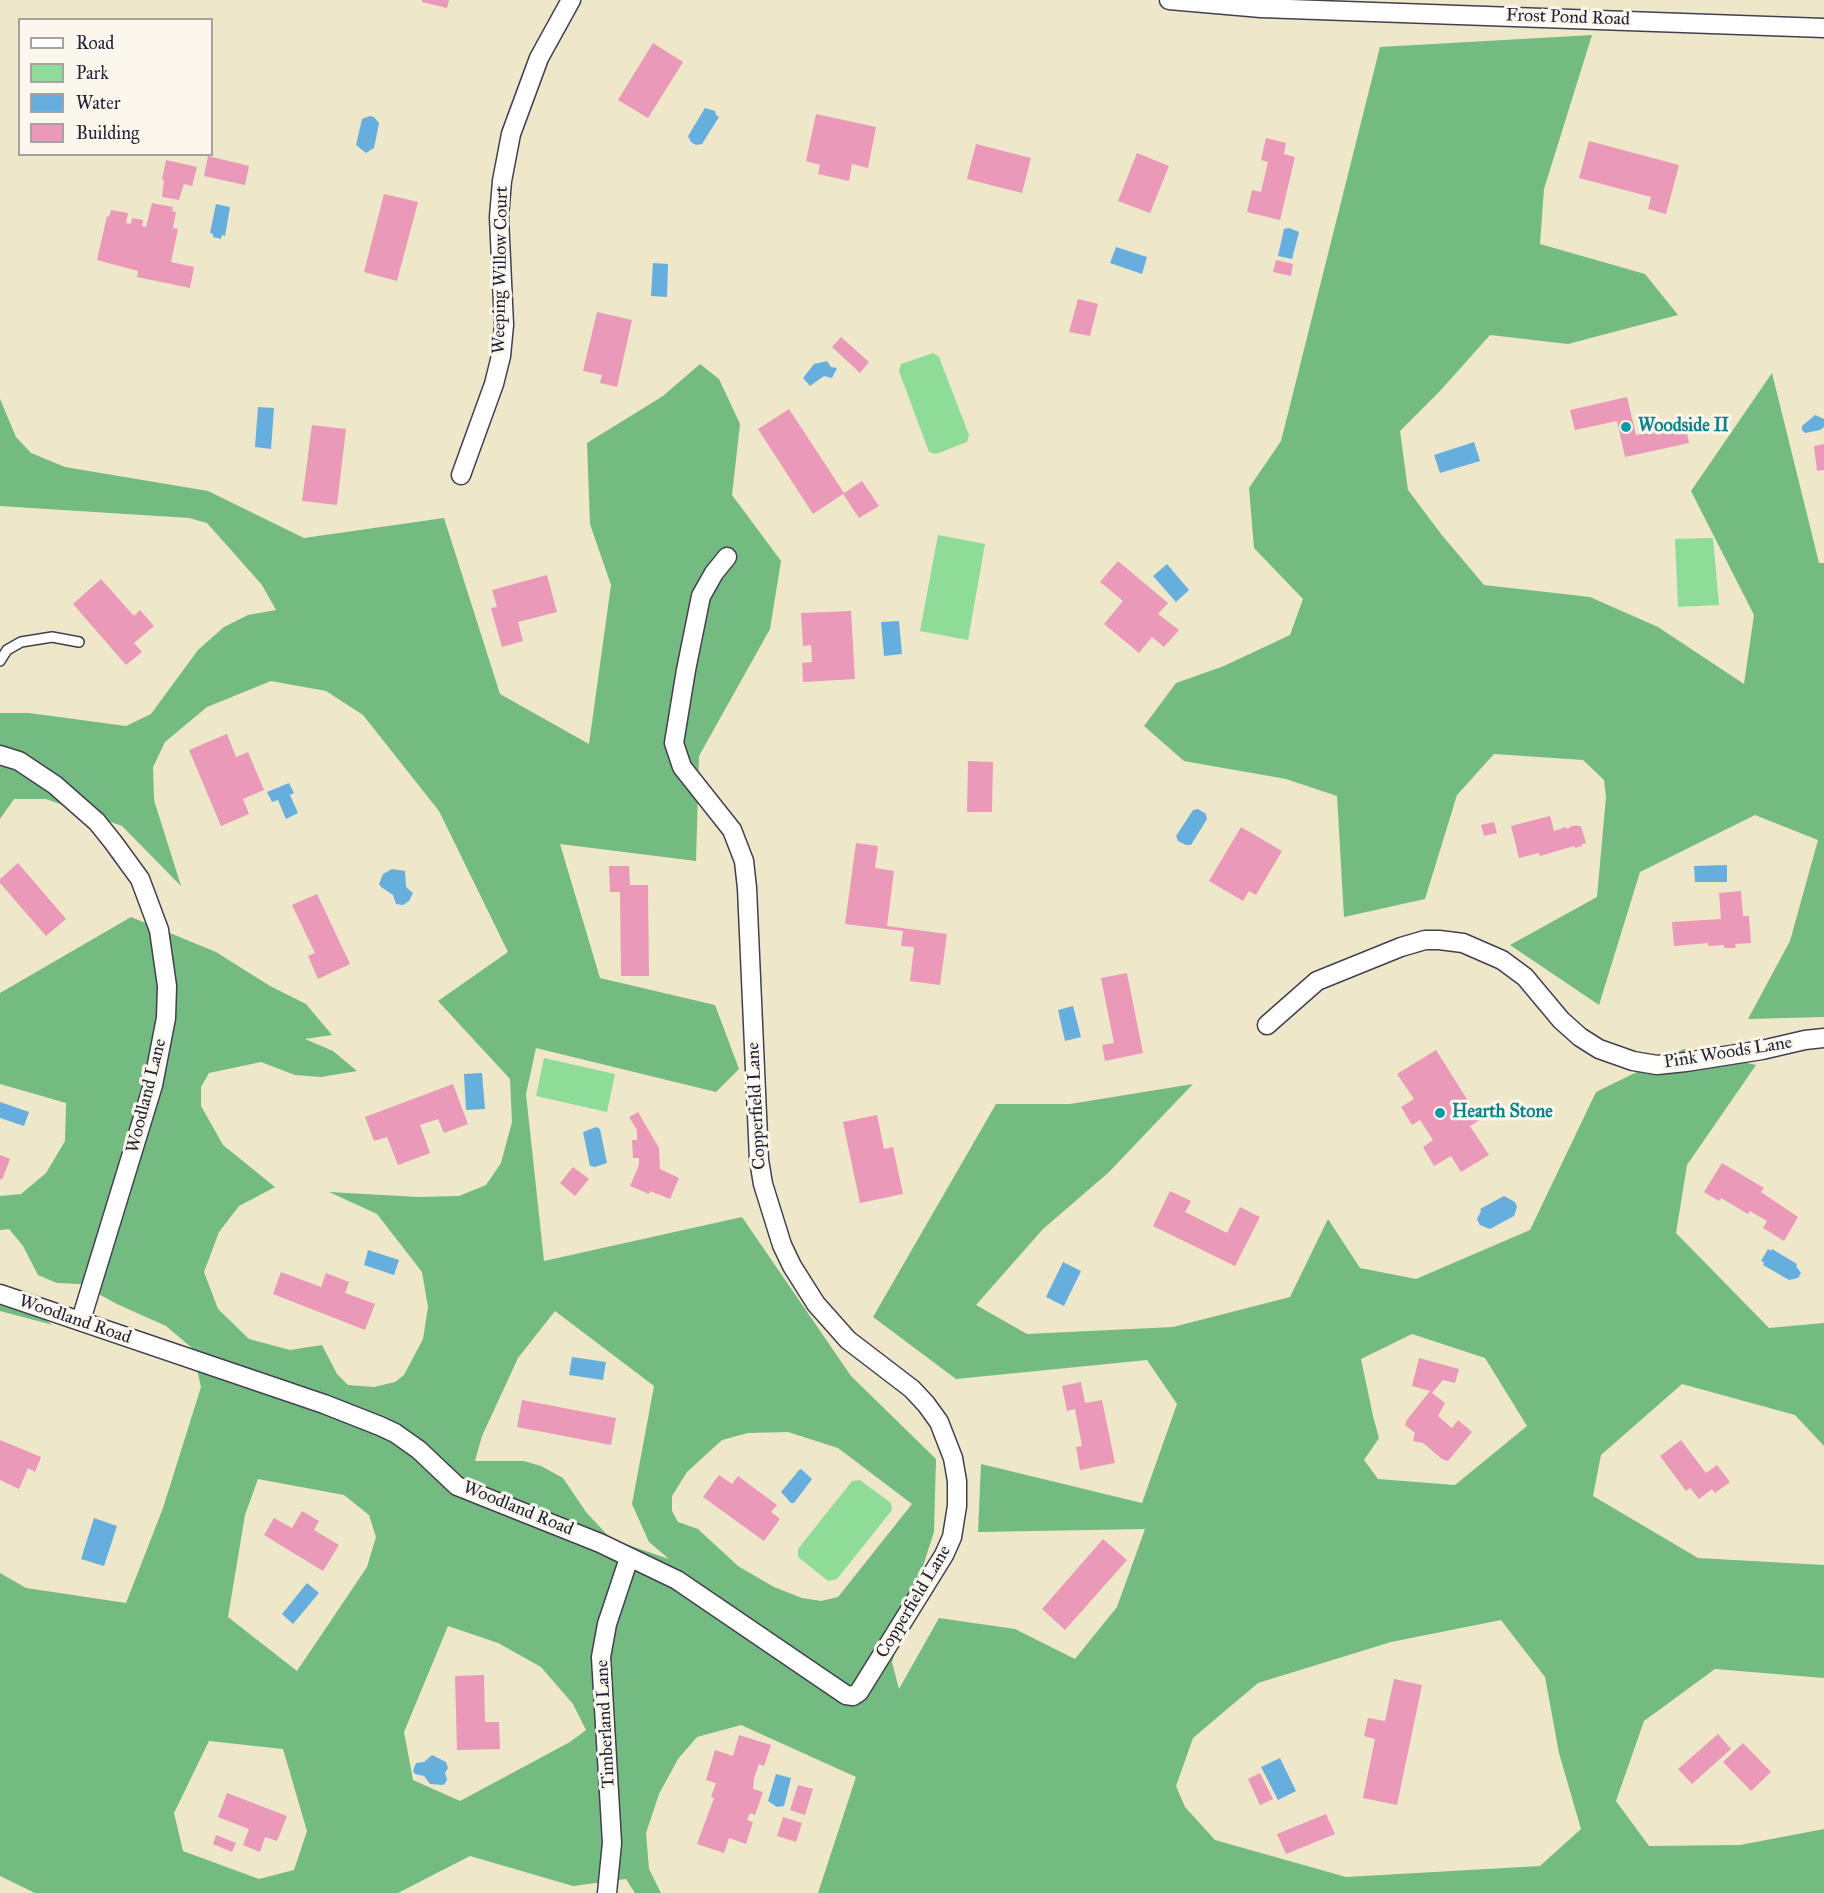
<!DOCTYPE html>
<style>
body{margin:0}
#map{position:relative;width:1824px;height:1893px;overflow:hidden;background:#efe7ca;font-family:"IM FELL Great Primer",serif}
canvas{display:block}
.legend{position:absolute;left:18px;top:18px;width:195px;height:138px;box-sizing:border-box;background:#fbf7ec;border:2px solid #a4a2a5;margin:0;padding:8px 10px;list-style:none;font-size:18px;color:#22223b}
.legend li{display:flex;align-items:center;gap:12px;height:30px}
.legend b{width:30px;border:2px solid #a4a2a5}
</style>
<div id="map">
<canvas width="1824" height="1893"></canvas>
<ul class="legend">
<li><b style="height:8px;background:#fff"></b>Road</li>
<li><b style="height:16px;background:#8fdb98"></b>Park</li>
<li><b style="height:16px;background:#66aedd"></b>Water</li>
<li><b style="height:16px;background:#ea99b9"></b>Building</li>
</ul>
</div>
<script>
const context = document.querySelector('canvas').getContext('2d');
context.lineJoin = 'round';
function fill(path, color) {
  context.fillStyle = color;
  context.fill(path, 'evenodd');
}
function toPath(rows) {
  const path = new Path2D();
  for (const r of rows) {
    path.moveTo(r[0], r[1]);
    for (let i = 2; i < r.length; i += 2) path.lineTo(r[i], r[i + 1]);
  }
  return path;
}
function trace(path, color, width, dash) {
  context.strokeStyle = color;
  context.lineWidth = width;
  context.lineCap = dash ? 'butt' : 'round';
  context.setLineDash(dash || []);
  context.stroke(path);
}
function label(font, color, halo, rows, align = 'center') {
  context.font = font + ' "IM FELL Great Primer",serif';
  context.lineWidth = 6;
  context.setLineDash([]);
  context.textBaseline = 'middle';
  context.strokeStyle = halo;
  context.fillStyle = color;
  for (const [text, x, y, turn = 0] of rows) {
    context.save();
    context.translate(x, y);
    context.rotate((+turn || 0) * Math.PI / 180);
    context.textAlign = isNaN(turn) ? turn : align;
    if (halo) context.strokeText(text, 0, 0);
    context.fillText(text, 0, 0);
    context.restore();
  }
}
fill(toPath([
 [933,353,939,357,969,435,967,442,936,454,929,452,899,371,901,364],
 [938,535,985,544,968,640,920,631],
 [1713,538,1719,605,1678,607,1675,539],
 [544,1058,615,1074,607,1112,536,1096],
 [860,1480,891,1503,892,1510,837,1579,828,1581,798,1557,798,1549,852,1481]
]), '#8fdb98');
fill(toPath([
 [1592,35,1544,189,1540,244,1645,274,1678,315,1568,344,1490,335,1440,391,1400,431,1408,490,1441,534,1484,585,1590,597,1658,627,1744,684,1754,615,1691,491,1772,373,1819,563,1824,563,1824,1017,1748,1019,1790,941,1818,840,1755,815,1640,872,1599,1005,1510,945,1597,897,1606,797,1604,780,1583,760,1494,754,1457,795,1425,899,1344,917,1337,796,1286,779,1184,761,1144,726,1176,683,1224,666,1290,635,1303,599,1254,548,1249,488,1281,441,1380,47],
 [700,364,719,379,740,424,732,495,781,561,770,629,699,756,696,861,560,844,600,978,715,1005,739,1069,716,1092,536,1048,526,1094,544,1261,742,1217,851,1376,936,1459,934,1532,892,1662,899,1689,939,1618,1015,1629,1075,1659,1117,1607,1145,1529,978,1532,981,1464,1142,1503,1177,1404,1147,1360,956,1379,873,1317,996,1104,1070,1104,1193,1084,1108,1173,1043,1229,976,1305,1027,1334,1173,1327,1290,1297,1328,1219,1360,1268,1416,1279,1530,1230,1596,1092,1684,1049,1756,1065,1687,1165,1676,1233,1769,1328,1824,1323,1824,1446,1795,1415,1682,1384,1601,1455,1593,1496,1698,1558,1824,1565,1824,1678,1715,1669,1644,1721,1616,1801,1649,1846,1740,1845,1824,1829,1824,1893,818,1893,856,1777,741,1725,697,1737,678,1759,659,1794,646,1833,649,1869,661,1893,635,1893,626,1879,573,1886,470,1856,398,1893,35,1893,0,1876,0,1573,26,1588,126,1603,163,1508,201,1387,192,1348,166,1326,117,1304,80,1284,57,1283,38,1275,23,1246,9,1229,0,1230,0,1196,21,1194,46,1173,65,1141,66,1103,0,1084,0,993,131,917,216,952,270,986,306,1004,332,1035,305,1039,333,1051,357,1071,321,1077,295,1075,261,1062,209,1073,201,1087,201,1106,223,1145,275,1187,239,1206,219,1232,204,1272,218,1309,249,1339,290,1350,322,1345,337,1374,348,1385,374,1387,395,1382,404,1375,423,1339,428,1307,422,1272,377,1214,329,1192,418,1197,459,1196,486,1185,501,1163,512,1122,510,1079,438,1001,508,952,439,811,363,715,326,691,271,681,207,707,165,742,153,767,154,800,181,886,122,826,46,799,14,799,0,819,0,713,29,713,126,726,151,714,198,650,224,627,248,615,276,610,262,585,207,523,189,518,0,506,0,399,16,437,31,453,65,467,208,491,304,538,444,518,500,694,589,744,611,585,590,524,587,443,663,396],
 [555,1311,654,1386,632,1504,649,1542,669,1559,611,1539,586,1512,563,1478,541,1466,524,1461,475,1461,482,1436,518,1358],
 [1412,1334,1485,1358,1527,1426,1455,1485,1378,1479,1364,1460,1379,1438,1373,1416,1361,1359],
 [788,1432,838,1448,912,1504,838,1597,821,1601,802,1598,774,1587,738,1566,698,1529,678,1522,672,1511,672,1496,687,1472,722,1440,748,1433],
 [258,1479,344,1495,369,1515,376,1537,367,1567,297,1671,228,1617,245,1515],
 [1501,1620,1545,1677,1559,1753,1581,1829,1540,1866,1346,1877,1215,1840,1185,1807,1176,1786,1193,1738,1258,1683,1391,1642],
 [448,1626,498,1643,541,1667,573,1704,586,1730,570,1742,460,1801,413,1780,404,1732],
 [209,1741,283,1749,307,1831,294,1870,259,1879,183,1851,174,1813],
 [0,1291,53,1325,0,1311]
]), '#73bb80');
fill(toPath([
 [705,108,715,111,716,115,719,117,702,144,696,145,691,142,688,136],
 [370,116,374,117,379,123,374,148,366,153,356,145,362,119],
 [216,204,230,207,225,236,222,235,221,239,213,237,213,234,210,233],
 [1289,228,1299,232,1292,259,1278,256,1284,229],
 [1116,247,1147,257,1142,274,1110,263],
 [653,263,668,264,667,297,651,296],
 [827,361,831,367,837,368,832,378,824,376,810,386,803,378,814,364],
 [258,407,274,408,271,449,255,447],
 [1815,415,1824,419,1824,427,1820,430,1805,433,1802,430,1802,426],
 [1474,442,1480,461,1440,473,1434,455],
 [1167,564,1189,590,1176,602,1153,576],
 [899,621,902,654,884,656,881,622],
 [289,783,294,793,290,795,298,813,286,819,278,800,272,802,267,792],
 [1198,809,1206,814,1207,819,1191,845,1186,845,1178,841,1176,836,1193,810],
 [1727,865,1727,882,1695,882,1694,866],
 [392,869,405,871,406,887,413,893,409,901,403,905,396,904,393,895,381,887,379,884,383,874],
 [1073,1006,1081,1037,1065,1041,1058,1010],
 [482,1073,485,1109,466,1110,464,1074],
 [0,1102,29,1112,24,1126,0,1118],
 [596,1127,600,1129,607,1163,595,1167,590,1166,583,1132],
 [1504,1196,1515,1202,1517,1207,1514,1216,1490,1229,1480,1225,1477,1219,1481,1211,1480,1209],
 [1768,1249,1771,1251,1772,1249,1797,1264,1796,1266,1801,1273,1798,1278,1789,1280,1763,1265,1764,1262,1761,1261],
 [368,1250,399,1260,394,1275,364,1265],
 [1063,1262,1081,1271,1064,1306,1046,1297],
 [572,1357,606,1362,603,1380,569,1375],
 [801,1469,812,1479,794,1503,791,1503,781,1492,799,1470],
 [94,1518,117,1526,104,1566,81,1559],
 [307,1583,319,1593,293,1624,282,1614],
 [432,1755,446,1762,448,1768,445,1773,447,1779,446,1782,443,1785,430,1784,424,1776,415,1774,413,1771,416,1763,424,1762],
 [1280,1758,1296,1791,1278,1800,1261,1767],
 [776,1774,791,1778,784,1806,777,1807,768,1801]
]), '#66aedd');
fill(toPath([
 [422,0,449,0,447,8,422,2],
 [653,43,683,62,648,118,618,100],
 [816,114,876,127,868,168,852,164,849,181,818,174,820,165,806,161],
 [1266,138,1286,143,1284,154,1295,157,1280,220,1247,212,1252,190,1261,192,1268,162,1261,160],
 [1589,141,1679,165,1666,214,1648,209,1651,197,1579,178],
 [976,144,1031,158,1022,193,967,179],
 [1137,153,1169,166,1150,213,1118,201],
 [208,156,249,166,245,185,204,176],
 [166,160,197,167,192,186,184,184,179,200,162,197,164,180,162,179],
 [384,194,418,202,397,281,364,272],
 [152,203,173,207,172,211,176,212,173,228,178,229,171,262,194,267,190,288,137,277,138,271,97,260,107,216,109,217,111,210,128,213,126,223,131,224,132,218,143,220,142,226,146,227],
 [1276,260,1293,264,1291,276,1273,272],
 [1078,299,1098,304,1090,336,1069,332],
 [597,312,632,320,617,387,600,383,602,375,583,371],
 [841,337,869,362,860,373,832,347],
 [1627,397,1636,435,1685,424,1689,443,1625,457,1617,421,1575,430,1570,410],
 [789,409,844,493,862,481,879,506,859,518,843,494,813,514,758,429],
 [312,425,346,429,337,505,302,501],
 [1824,444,1824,470,1817,471,1814,446],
 [1118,561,1168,603,1158,614,1179,630,1164,647,1152,637,1139,653,1104,624,1123,601,1100,582],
 [547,575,557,612,518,622,523,641,502,647,491,608,497,607,492,590],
 [101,579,134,616,140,610,154,626,134,643,142,652,126,665,73,604],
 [851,611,855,679,803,682,802,663,812,662,811,645,803,646,801,613],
 [227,734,236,757,248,752,264,790,243,799,249,814,221,826,189,750],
 [968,761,993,762,992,812,967,812],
 [1550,816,1554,831,1566,827,1567,829,1570,828,1569,827,1577,825,1577,826,1581,826,1586,843,1582,844,1582,846,1575,848,1574,846,1540,856,1539,853,1519,858,1511,826],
 [1494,822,1497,833,1484,836,1481,825],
 [1241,827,1282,851,1256,895,1249,891,1243,901,1209,881],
 [856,843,878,846,875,868,894,871,887,926,947,934,940,985,910,981,914,947,901,946,903,931,845,924],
 [18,863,66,919,46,936,0,883,0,879],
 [609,866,629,866,630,885,648,885,649,976,621,976,620,892,610,892],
 [1741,891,1743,916,1749,916,1751,943,1735,944,1736,948,1724,948,1724,945,1708,946,1708,943,1674,946,1672,922,1721,919,1719,893],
 [317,894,350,964,318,979,308,956,315,953,292,905],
 [1127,973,1143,1053,1105,1061,1102,1045,1114,1043,1101,978],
 [1436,1050,1480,1120,1470,1126,1489,1155,1461,1172,1451,1156,1434,1166,1423,1147,1433,1140,1420,1120,1412,1125,1401,1107,1414,1099,1397,1074],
 [453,1084,468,1124,444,1133,438,1119,420,1125,430,1153,398,1165,387,1137,374,1141,365,1117],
 [638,1112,659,1148,660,1169,679,1178,670,1199,650,1191,649,1194,630,1186,639,1165,639,1158,633,1158,632,1140,637,1140,637,1130,629,1117],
 [877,1115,884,1149,893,1147,903,1194,860,1203,843,1122],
 [0,1155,10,1159,2,1180,0,1179],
 [1722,1163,1764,1188,1761,1192,1798,1217,1784,1241,1763,1228,1767,1221,1750,1211,1748,1214,1721,1198,1719,1201,1704,1192],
 [573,1167,589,1179,575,1196,560,1183],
 [1170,1191,1191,1201,1185,1212,1227,1233,1240,1207,1260,1217,1235,1266,1153,1226],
 [281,1272,321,1287,326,1273,349,1282,345,1293,375,1304,365,1330,273,1294],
 [1419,1358,1459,1369,1455,1383,1443,1380,1432,1393,1445,1403,1438,1416,1452,1428,1458,1420,1472,1432,1448,1461,1442,1459,1423,1443,1413,1441,1415,1433,1405,1425,1406,1421,1430,1391,1412,1386],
 [1081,1382,1085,1403,1102,1400,1115,1463,1080,1470,1076,1447,1082,1446,1075,1409,1067,1411,1062,1386],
 [522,1400,616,1418,611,1445,517,1427],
 [0,1440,41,1457,35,1472,28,1468,19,1489,0,1480],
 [1681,1440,1706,1473,1717,1465,1730,1482,1715,1493,1712,1489,1699,1499,1690,1488,1686,1491,1660,1456],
 [719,1475,732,1484,738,1476,777,1505,771,1512,780,1519,764,1541,703,1497],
 [302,1511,319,1521,314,1530,339,1545,323,1571,264,1535,274,1518,292,1528],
 [1103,1539,1127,1560,1065,1630,1042,1609],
 [484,1675,485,1722,499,1722,500,1749,457,1750,455,1676],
 [1394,1679,1422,1685,1397,1805,1363,1798,1375,1739,1364,1736,1368,1718,1385,1721],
 [1718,1734,1731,1749,1692,1784,1678,1769],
 [739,1735,771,1745,764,1766,759,1764,754,1778,753,1789,763,1792,755,1815,750,1813,747,1820,753,1822,746,1844,729,1838,724,1853,697,1844,714,1798,711,1797,716,1783,706,1780,715,1750,733,1756],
 [1743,1743,1771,1772,1751,1791,1723,1762],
 [1260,1773,1273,1799,1260,1805,1248,1779],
 [798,1785,813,1789,805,1815,790,1810],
 [227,1793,287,1816,277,1841,265,1837,260,1852,243,1845,249,1829,218,1817],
 [1326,1814,1335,1834,1286,1854,1277,1834],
 [783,1817,802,1823,796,1842,777,1836],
 [216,1835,236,1843,232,1852,213,1844]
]), '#ea99b9');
const service = toPath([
 [0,661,7,650,21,642,52,637,79,642]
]);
const minor = toPath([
 [1169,0,1261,8,1824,28],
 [461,475,494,384,501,356,504,325,499,217,502,181,511,134,539,58,571,0],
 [0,755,19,761,55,785,97,822,113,842,140,879,159,930,167,986,166,1018,153,1085,81,1320],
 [1267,1025,1317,981,1401,947,1425,940,1439,940,1463,943,1502,960,1525,977,1561,1020,1580,1037,1599,1049,1633,1061,1657,1065,1686,1062,1762,1050,1805,1040,1824,1038],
 [0,1294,324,1404,380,1426,395,1433,419,1450,457,1486,600,1543,677,1580,846,1695,853,1696,859,1692,944,1555,952,1537,957,1506,957,1481,953,1458,939,1422,926,1404,912,1389,848,1340,816,1304,792,1266,782,1245,763,1184,759,1160,747,888,744,861,732,830,682,767,674,743,686,670,701,596,714,573,727,557],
 [607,1893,612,1843,601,1657,607,1624,629,1558]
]);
trace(service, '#414050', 12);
trace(minor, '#414050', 21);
trace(service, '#fff', 9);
trace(minor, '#fff', 18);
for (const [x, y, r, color] of [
 [1626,427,6,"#0f9aa8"],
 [1440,1113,6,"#0f9aa8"]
]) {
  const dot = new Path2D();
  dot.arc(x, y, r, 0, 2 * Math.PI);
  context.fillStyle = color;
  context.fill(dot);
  trace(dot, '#fbf7ec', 2);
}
label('18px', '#22223b', '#fbf7ec', [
 ["Frost Pond Road",1568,18,2],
 ["Weeping Willow Court",501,270,-89],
 ["Pink Woods Lane",1728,1053,-9],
 ["Woodland Lane",147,1096,-76],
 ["Copperfield Lane",757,1106,-93],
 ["Woodland Road",75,1320,19],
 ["Woodland Road",518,1509,22],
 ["Copperfield Lane",914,1602,-59],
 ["Timberland Lane",606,1724,-93]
]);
label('bold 18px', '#0d838f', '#fbf7ec', [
 ["Woodside II",1638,427],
 ["Hearth Stone",1452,1113]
], 'left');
</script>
